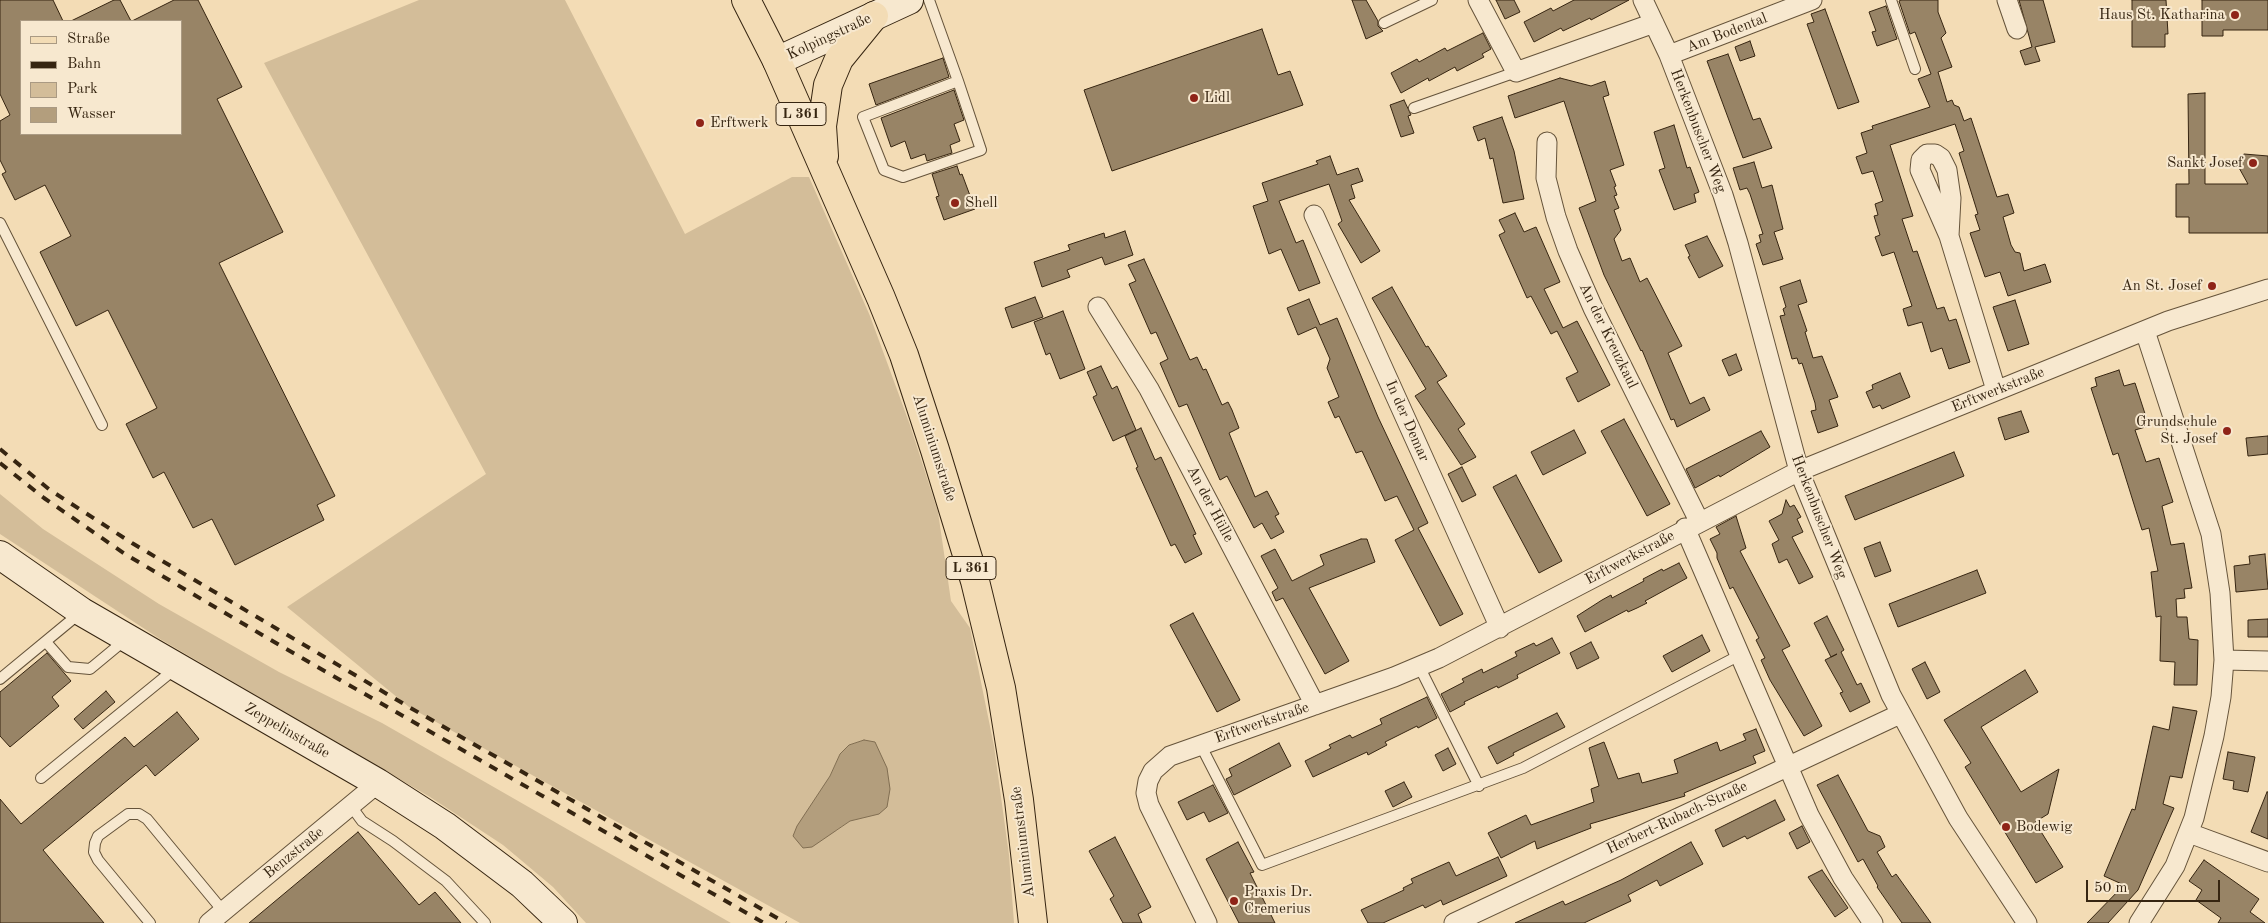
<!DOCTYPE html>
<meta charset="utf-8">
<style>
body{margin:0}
#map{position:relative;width:2268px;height:923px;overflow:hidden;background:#f3dcb5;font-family:"Old Standard TT",serif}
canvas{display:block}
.legend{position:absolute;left:20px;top:20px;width:162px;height:115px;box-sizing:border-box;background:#f7e8cf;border:1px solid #aa9a83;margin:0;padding:6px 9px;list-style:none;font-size:15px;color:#362511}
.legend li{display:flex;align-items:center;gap:10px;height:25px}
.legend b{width:25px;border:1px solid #aa9a83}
.scale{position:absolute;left:2086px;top:880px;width:134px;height:22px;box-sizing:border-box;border:2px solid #362511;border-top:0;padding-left:6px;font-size:15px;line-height:18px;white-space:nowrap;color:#362511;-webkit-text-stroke:4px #f7e8cf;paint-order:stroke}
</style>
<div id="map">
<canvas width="2268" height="923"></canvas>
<ul class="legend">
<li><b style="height:6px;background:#f3dcb5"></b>Straße</li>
<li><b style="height:6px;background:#362511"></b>Bahn</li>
<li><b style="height:14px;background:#d3bd99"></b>Park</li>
<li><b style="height:14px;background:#b39e7d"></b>Wasser</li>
</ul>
<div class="scale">50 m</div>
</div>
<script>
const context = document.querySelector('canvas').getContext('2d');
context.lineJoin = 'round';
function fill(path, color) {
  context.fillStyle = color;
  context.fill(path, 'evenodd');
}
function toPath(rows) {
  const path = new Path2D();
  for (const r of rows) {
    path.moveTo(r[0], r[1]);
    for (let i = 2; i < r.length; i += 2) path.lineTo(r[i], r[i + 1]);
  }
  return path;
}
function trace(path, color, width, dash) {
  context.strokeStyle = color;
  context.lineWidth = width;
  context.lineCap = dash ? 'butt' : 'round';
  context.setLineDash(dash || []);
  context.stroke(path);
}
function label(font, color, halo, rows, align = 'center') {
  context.font = font + ' "Old Standard TT",serif';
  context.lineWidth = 4;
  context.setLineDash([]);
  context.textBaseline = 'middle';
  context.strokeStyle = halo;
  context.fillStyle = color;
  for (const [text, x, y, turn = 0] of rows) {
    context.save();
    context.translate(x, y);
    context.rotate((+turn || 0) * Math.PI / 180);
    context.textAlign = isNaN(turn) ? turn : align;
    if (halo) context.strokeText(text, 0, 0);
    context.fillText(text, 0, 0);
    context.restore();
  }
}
fill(toPath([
 [419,0,565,0,685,234,792,177,809,177,870,316,910,425,938,512,951,601,970,628,994,746,1009,855,1014,923,800,923,409,707,287,607,486,474,264,63],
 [864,740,863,817,850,821,836,831,810,809,830,776,840,754,849,745],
 [0,494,43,529,159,604,279,672,382,723,731,923,586,923,553,887,503,845,430,797,160,639,0,534]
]), '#d3bd99');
const water = toPath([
 [864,740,875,742,887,768,890,789,887,807,879,814,850,821,812,847,803,848,793,836,797,826,830,776,840,754,849,745,864,740]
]);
fill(water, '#b39e7d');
trace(water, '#816e52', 1);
const building = toPath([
 [0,0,53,0,63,21,21,21,21,134,181,134,181,21,132,21,174,0,198,0,242,87,217,99,283,232,219,263,335,496,317,505,324,520,235,565,212,519,193,528,164,472,153,478,126,424,157,408,108,310,76,326,40,252,71,236,45,185,15,200,2,174,6,172,0,160,0,121,10,115,0,94,0,0],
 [114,0,120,0,131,21,71,21,114,0],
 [1352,0,1366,0,1378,21,1378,26,1383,31,1366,39,1352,0],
 [1496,0,1514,0,1520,12,1505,19,1496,0],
 [1574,0,1629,0,1591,20,1590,18,1563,31,1561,28,1534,42,1524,22,1551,8,1553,11,1574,0],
 [1901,0,1938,0,1938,12,1946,33,1941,38,1952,67,1938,72,1947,102,1952,100,1954,105,1959,107,1964,121,1971,118,1997,197,2008,194,2014,213,2003,217,2011,245,2015,252,2020,253,2024,271,2045,264,2051,282,2008,296,2000,272,1985,277,1970,233,1980,230,1975,215,1978,214,1959,153,1964,151,1955,124,1890,145,1913,216,1902,219,1913,252,1917,251,1937,309,1944,307,1949,321,1956,319,1970,362,1949,369,1942,348,1931,352,1922,322,1908,326,1903,309,1912,306,1894,252,1882,256,1875,237,1880,235,1874,216,1878,215,1875,204,1883,201,1873,171,1862,174,1856,157,1867,153,1861,133,1873,129,1872,126,1930,107,1918,79,1931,74,1915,32,1910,34,1899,1,1901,0],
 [2019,0,2043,0,2055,42,2035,47,2040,61,2025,65,2020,51,2032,47,2019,0],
 [2132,0,2166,0,2168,34,2165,34,2165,47,2132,47,2132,0],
 [2202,0,2268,0,2268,30,2223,30,2223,36,2202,36,2202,0],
 [1886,6,1897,39,1877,46,1872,32,1876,31,1869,12,1886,6],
 [1825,9,1859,102,1838,109,1807,24,1814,22,1811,14,1825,9],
 [1262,29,1278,75,1290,71,1303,105,1112,171,1084,90,1262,29],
 [1483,33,1491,49,1482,54,1484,57,1457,71,1455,67,1429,81,1428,78,1401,93,1391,73,1417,59,1419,62,1445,48,1447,51,1483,33],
 [1750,41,1755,56,1740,61,1735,47,1750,41],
 [1728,54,1753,120,1760,118,1772,148,1743,158,1707,61,1728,54],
 [943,58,949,77,876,105,869,84,943,58],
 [1560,78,1591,86,1605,81,1609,95,1603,97,1624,165,1610,170,1616,186,1614,187,1617,195,1614,196,1619,208,1614,210,1621,230,1614,239,1622,261,1630,258,1640,282,1647,278,1682,346,1668,353,1690,404,1704,397,1710,410,1677,427,1674,419,1671,420,1642,350,1641,351,1604,275,1579,208,1596,201,1564,101,1515,118,1508,96,1560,78],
 [954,90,964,120,954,124,960,141,950,145,952,153,927,161,925,154,911,159,905,141,891,147,881,118,954,90],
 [2205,93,2205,184,2248,184,2238,166,2237,161,2240,157,2244,154,2268,156,2268,233,2189,233,2189,217,2176,217,2176,184,2189,184,2188,94,2205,93],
 [1404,100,1411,115,1408,116,1414,133,1401,137,1390,105,1404,100],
 [1502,117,1514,151,1524,199,1503,203,1493,158,1490,159,1485,138,1478,141,1473,127,1502,117],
 [1674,125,1687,168,1690,167,1699,192,1694,194,1696,202,1674,210,1659,170,1665,168,1654,132,1674,125],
 [1330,156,1337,175,1358,168,1363,181,1351,185,1355,198,1349,200,1380,251,1361,263,1338,224,1342,221,1329,184,1279,201,1296,243,1303,240,1320,283,1299,291,1281,249,1269,254,1253,206,1268,201,1262,183,1318,164,1316,161,1330,156],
 [1754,162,1762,188,1772,185,1783,229,1774,232,1783,259,1763,265,1756,244,1761,242,1759,235,1763,234,1750,194,1747,188,1740,190,1733,168,1754,162],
 [957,166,960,175,962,174,975,209,944,220,936,197,939,196,932,174,957,166],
 [1515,213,1524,232,1536,227,1560,282,1544,289,1563,328,1577,321,1610,385,1578,402,1566,378,1578,372,1557,331,1551,334,1531,296,1527,298,1499,235,1505,232,1499,220,1515,213],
 [1125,231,1133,255,1105,265,1102,257,1067,270,1070,277,1042,287,1034,262,1070,250,1068,245,1104,233,1105,238,1125,231],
 [1707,236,1723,266,1699,278,1688,257,1690,256,1685,245,1707,236],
 [1144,259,1190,360,1197,357,1203,370,1206,369,1222,405,1228,402,1232,410,1239,428,1229,433,1255,497,1267,491,1279,514,1275,516,1284,532,1271,539,1262,523,1254,528,1227,476,1220,480,1187,404,1179,407,1160,363,1168,359,1156,332,1151,334,1129,284,1136,281,1128,265,1144,259],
 [1800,280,1807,302,1798,305,1807,331,1805,332,1813,358,1822,356,1838,397,1829,400,1838,426,1818,433,1811,411,1816,410,1815,403,1802,363,1799,364,1797,358,1792,359,1780,316,1785,315,1783,309,1786,307,1780,287,1800,280],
 [1392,287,1426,347,1428,346,1447,376,1437,382,1465,424,1458,429,1476,457,1461,465,1415,396,1426,389,1372,298,1392,287],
 [1035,297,1043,317,1012,328,1005,308,1035,297],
 [1309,299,1320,325,1337,318,1378,417,1428,523,1418,528,1463,614,1440,626,1395,540,1414,530,1397,496,1385,501,1362,451,1356,453,1339,416,1335,418,1328,402,1339,397,1327,368,1330,359,1316,327,1298,335,1287,308,1309,299],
 [2015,300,2029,344,2008,351,1993,307,2015,300],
 [1063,311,1085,369,1060,379,1050,353,1046,355,1034,322,1063,311],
 [1736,354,1742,370,1729,376,1722,360,1736,354],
 [1101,366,1112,389,1117,386,1136,430,1113,441,1093,397,1097,395,1087,372,1101,366],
 [2119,370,2124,386,2135,383,2149,426,2135,430,2146,462,2159,458,2173,502,2162,506,2171,545,2184,543,2192,588,2184,589,2185,598,2176,599,2177,617,2187,617,2189,639,2198,640,2197,685,2174,685,2175,662,2160,661,2161,616,2156,617,2151,572,2158,571,2149,528,2142,530,2118,453,2113,455,2091,388,2097,386,2095,378,2119,370],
 [1900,373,1910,397,1882,409,1880,405,1873,408,1866,392,1873,389,1872,385,1900,373],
 [2021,411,2029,432,2005,440,1998,418,2021,411],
 [1624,419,1670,504,1647,516,1601,431,1624,419],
 [1141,428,1155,460,1161,457,1196,534,1193,535,1202,554,1185,563,1175,544,1171,546,1136,468,1138,467,1125,436,1141,428],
 [1574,430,1586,453,1543,475,1531,452,1574,430],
 [1761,431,1770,447,1720,477,1719,475,1695,488,1686,469,1761,431],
 [2268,436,2268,454,2248,456,2246,438,2268,436],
 [1954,452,1964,476,1855,520,1845,496,1954,452],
 [1462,467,1476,495,1462,502,1448,474,1462,467],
 [1516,475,1562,561,1539,573,1493,487,1516,475],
 [1786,500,1790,507,1794,505,1801,517,1797,519,1803,532,1792,537,1813,577,1799,584,1787,559,1779,563,1772,544,1779,540,1769,521,1782,514,1786,500],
 [1736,516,1746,548,1740,551,1790,646,1782,650,1822,726,1804,736,1770,680,1761,660,1765,658,1756,640,1759,638,1733,587,1730,589,1717,558,1717,553,1710,539,1720,534,1716,527,1736,516],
 [1361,539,1367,539,1375,562,1309,588,1349,661,1325,674,1283,598,1276,601,1272,592,1278,588,1261,556,1275,549,1292,581,1324,565,1320,555,1361,539],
 [1880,542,1891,571,1875,577,1864,548,1880,542],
 [2265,554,2268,589,2236,592,2234,566,2250,564,2249,556,2265,554],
 [1679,563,1687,578,1645,601,1647,603,1637,608,1628,612,1627,610,1585,632,1577,616,1602,600,1611,595,1612,598,1644,581,1643,579,1662,569,1663,571,1679,563],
 [1977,570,1986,593,1898,627,1889,604,1977,570],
 [1193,613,1240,700,1217,712,1170,625,1193,613],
 [1827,616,1844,650,1841,652,1857,685,1861,683,1870,702,1850,712,1840,693,1843,692,1825,660,1837,654,1831,657,1814,623,1827,616],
 [2268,619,2268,637,2248,637,2248,620,2268,619],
 [1702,635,1710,651,1672,672,1663,656,1702,635],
 [1552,638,1560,653,1517,675,1518,678,1498,688,1497,686,1464,702,1465,704,1450,712,1441,694,1464,682,1462,679,1482,669,1483,673,1517,656,1515,652,1534,643,1536,646,1552,638],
 [1591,642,1599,658,1577,669,1570,653,1591,642],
 [47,653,71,681,52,697,59,706,10,747,0,736,0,692,47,653],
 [1925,662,1940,692,1927,699,1912,669,1925,662],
 [2025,670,2038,692,1981,727,2021,792,2059,769,2048,814,2035,822,2063,867,2036,883,1965,767,1971,763,1944,720,2025,670],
 [106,691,115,702,83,729,74,719,106,691],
 [1427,697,1437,718,1418,728,1417,726,1385,742,1387,745,1368,755,1367,752,1313,777,1305,761,1331,748,1329,745,1350,735,1352,738,1382,724,1380,719,1427,697],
 [2173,707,2197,711,2182,778,2170,776,2163,804,2174,808,2138,890,2108,923,2087,923,2124,885,2104,876,2132,809,2135,810,2153,726,2169,730,2173,707],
 [177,712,199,739,155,776,146,765,43,850,104,923,0,923,0,799,21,824,125,737,134,747,177,712],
 [1557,713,1565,727,1513,753,1514,755,1497,764,1488,747,1557,713],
 [1756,729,1765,751,1753,756,1756,763,1684,793,1685,796,1590,824,1591,828,1537,849,1535,841,1501,858,1488,833,1526,815,1531,825,1594,802,1591,789,1599,786,1589,748,1604,742,1618,779,1639,773,1642,783,1678,773,1674,760,1717,742,1720,751,1746,740,1743,734,1756,729],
 [1279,743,1291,766,1234,795,1226,779,1232,776,1229,769,1279,743],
 [1448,748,1456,764,1443,771,1435,755,1448,748],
 [2228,752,2255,757,2248,792,2233,789,2234,781,2223,779,2228,752],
 [1838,775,1868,831,1880,836,1885,847,1877,852,1892,877,1896,874,1931,923,1902,923,1877,887,1878,886,1863,859,1858,862,1817,785,1838,775],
 [1404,782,1412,797,1393,807,1385,791,1404,782],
 [1213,785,1228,813,1209,822,1204,812,1187,820,1178,802,1213,785],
 [2267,792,2268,792,2268,839,2251,832,2267,792],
 [1775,800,1785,820,1747,839,1745,836,1723,847,1715,830,1775,800],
 [1802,826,1810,842,1797,849,1789,833,1802,826],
 [358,832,419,905,435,892,461,923,249,923,358,832],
 [1115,837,1151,907,1138,914,1142,923,1123,923,1110,899,1114,896,1089,851,1115,837],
 [1238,842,1254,872,1250,873,1275,923,1239,923,1206,859,1238,842],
 [1691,842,1703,864,1660,886,1657,880,1628,895,1631,901,1584,923,1515,923,1563,901,1565,905,1621,880,1691,842],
 [1498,857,1507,876,1443,905,1441,900,1425,908,1423,905,1383,923,1368,923,1361,910,1404,890,1403,888,1413,883,1411,879,1449,862,1456,876,1498,857],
 [2204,860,2259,899,2250,912,2265,923,2218,923,2221,918,2196,900,2202,890,2189,881,2204,860],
 [1822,870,1848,908,1835,917,1808,877,1822,870]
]);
fill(building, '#988466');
trace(building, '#362511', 1);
const lane = toPath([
 [929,0,958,81,981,150,903,177,884,170,863,117,958,81],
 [1891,0,1915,69],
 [1384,23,1432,0],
 [1414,108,1516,72],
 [0,223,102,425],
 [46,642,68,667,90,669,125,640],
 [1419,666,1479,786],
 [0,679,80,613],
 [1200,744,1262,865,1523,768,1740,655],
 [41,778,176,668],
 [351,806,362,821,393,841,446,881,485,923],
 [150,923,98,860,94,852,95,843,98,836,128,814,139,814,147,819,223,911]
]);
const street = toPath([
 [1478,0,1516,72,1654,23],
 [1643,0,1669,55,1723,195,1738,243,1799,471,1891,695,1958,818,2027,923],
 [2007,0,2017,29],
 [1669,55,1812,0],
 [1547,142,1546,178,1556,217,1568,251,1593,308,1699,521],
 [1314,215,1500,628],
 [1949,236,1920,170,1921,160,1927,154,1935,154,1941,158,1947,170,1951,198,1949,236,1996,390],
 [1098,307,1149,389,1315,705],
 [1685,528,1809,815,1843,878,1873,923],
 [2224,660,2268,661],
 [2189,833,2268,862],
 [209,923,378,783],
 [1207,923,1149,805,1146,793,1148,781,1153,771,1170,756,1394,677,1439,658,1799,471,2168,321,2268,289],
 [1454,923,1900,714],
 [2139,923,2175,866,2194,818,2214,736,2221,697,2224,660,2220,593,2211,534,2145,331]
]);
const secondary = toPath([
 [777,61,909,0],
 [0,555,82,612,378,783,445,826,522,884,563,923]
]);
const primary = toPath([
 [746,0,777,61,881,298,904,355,935,450,975,581,1001,688,1019,800,1033,923],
 [824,156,822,126,828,85,839,59,874,16]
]);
trace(lane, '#65533a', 12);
trace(street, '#65533a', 21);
trace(secondary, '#362511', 30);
trace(primary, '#362511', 30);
trace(lane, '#f7e8cf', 10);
trace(street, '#f7e8cf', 19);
trace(secondary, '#f7e8cf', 28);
trace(primary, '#f3dcb5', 28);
trace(toPath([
 [0,449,50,490,132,543,409,707,786,923],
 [0,463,44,498,125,554,281,646,764,923]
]), '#362511', 4, [9, 9]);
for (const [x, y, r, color] of [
 [2235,15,5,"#8f2418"],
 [1194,98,5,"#8f2418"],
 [700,123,5,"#8f2418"],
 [2253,163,5,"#8f2418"],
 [955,203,5,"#8f2418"],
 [2212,286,5,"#8f2418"],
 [2227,431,5,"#8f2418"],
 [2006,827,5,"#8f2418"],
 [1234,901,5,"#8f2418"]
]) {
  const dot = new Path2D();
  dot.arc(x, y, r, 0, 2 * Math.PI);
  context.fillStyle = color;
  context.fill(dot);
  trace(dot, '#f7e8cf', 2);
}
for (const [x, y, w] of [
 [801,114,50],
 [971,568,50]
]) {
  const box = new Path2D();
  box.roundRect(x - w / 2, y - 11.5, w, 23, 4);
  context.fillStyle = '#f7e8cf';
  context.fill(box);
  trace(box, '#362511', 1);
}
label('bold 14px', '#362511', null, [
 ["L 361",801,114],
 ["L 361",971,568]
]);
label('15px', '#362511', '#f7e8cf', [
 ["Haus St. Katharina",2225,15,"right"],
 ["Lidl",1204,98],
 ["Erftwerk",710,123],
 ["Sankt Josef",2243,163,"right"],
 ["Shell",965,203],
 ["An St. Josef",2202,286,"right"],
 ["Grundschule",2217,422,"right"],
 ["St. Josef",2217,439,"right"],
 ["Bodewig",2016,827],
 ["Praxis Dr.",1244,892],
 ["Cremerius",1244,909]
], 'left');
label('15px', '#362511', '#f7e8cf', [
 ["Am Bodental",1727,33,-21],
 ["Kolpingstraße",829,37,-25],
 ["Herkenbuscher Weg",1698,131,69],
 ["An der Kreuzkaul",1608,336,64],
 ["Erftwerkstraße",1998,390,-22],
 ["In der Demar",1407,421,66],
 ["Aluminiumstraße",934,448,72],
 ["An der Hülle",1210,504,62],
 ["Herkenbuscher Weg",1819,517,69],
 ["Erftwerkstraße",1630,558,-28],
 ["Erftwerkstraße",1262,723,-19],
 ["Zeppelinstraße",287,731,30],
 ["Herbert-Rubach-Straße",1677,818,-25],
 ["Aluminiumstraße",1023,842,-97],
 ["Benzstraße",294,853,-39]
]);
</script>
